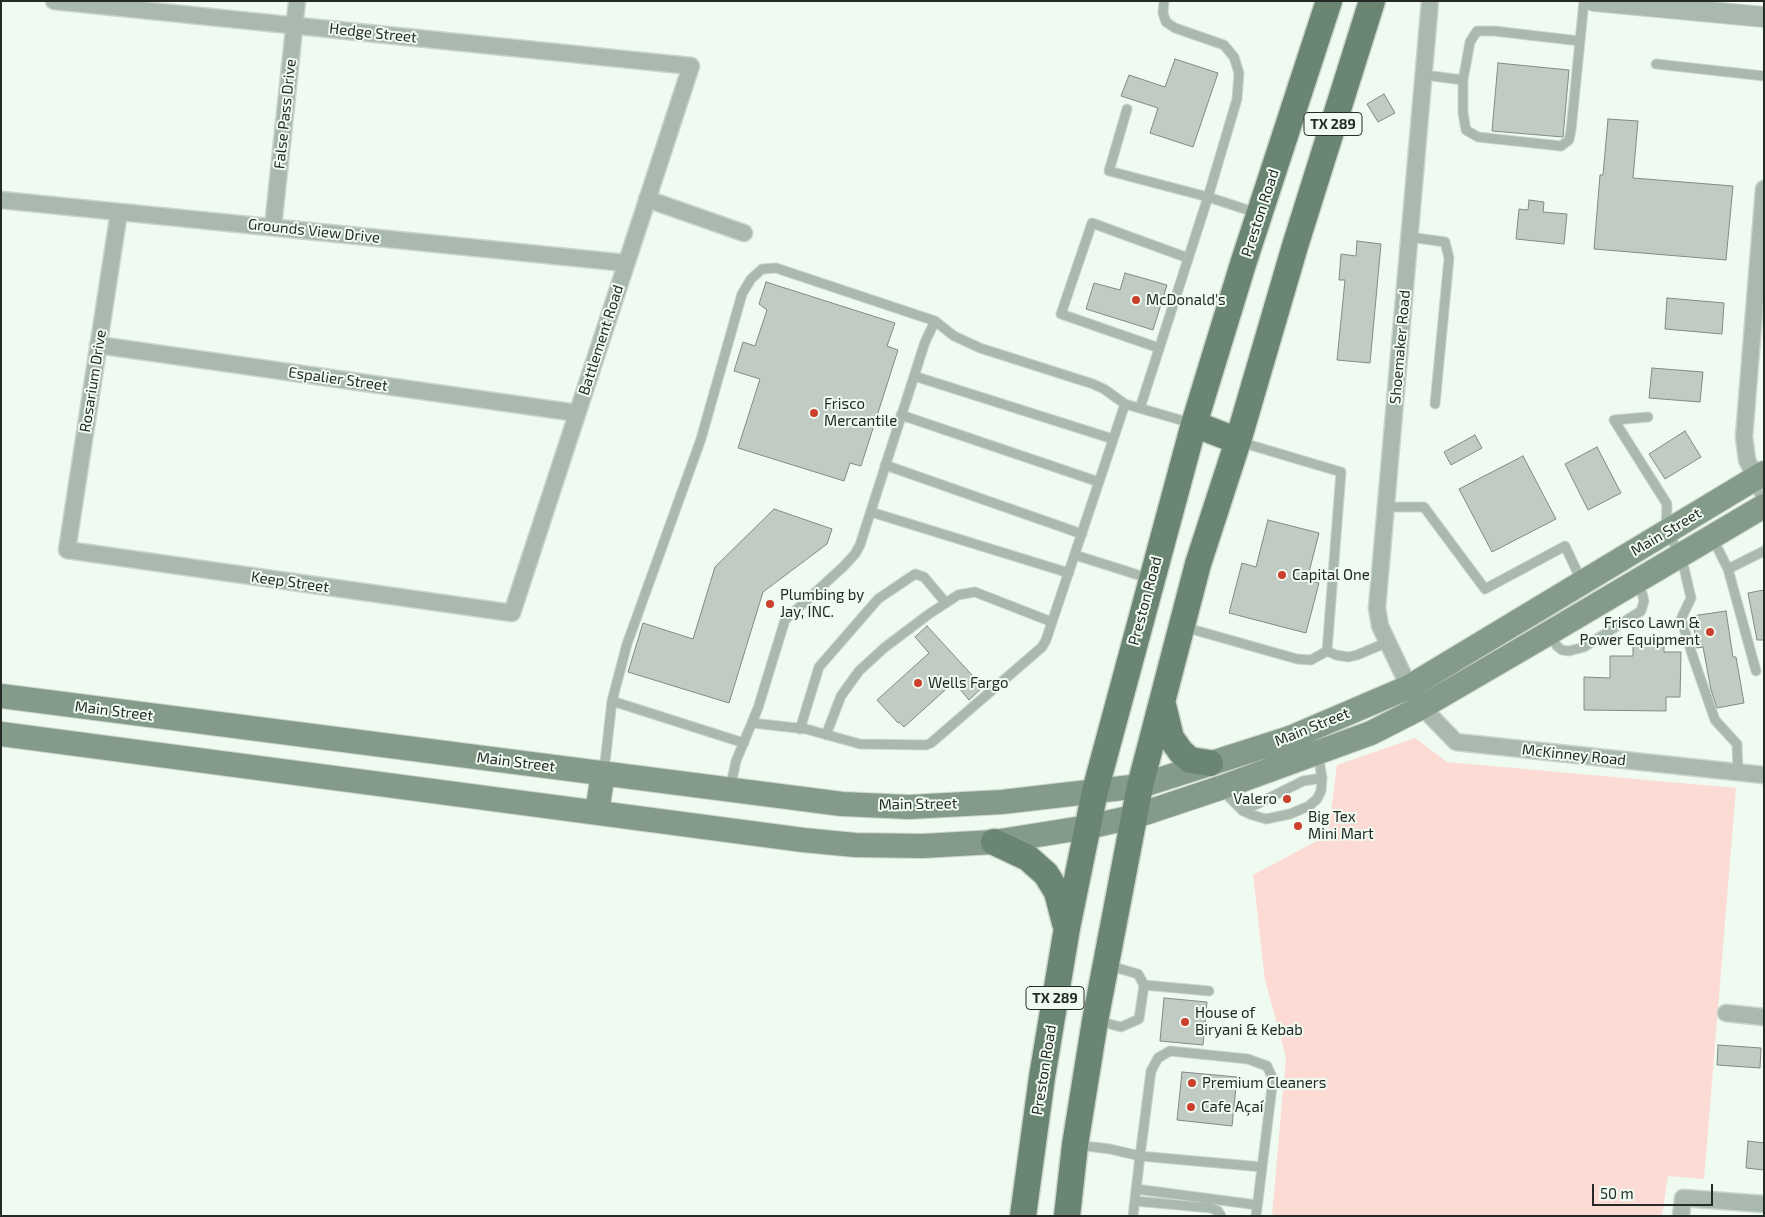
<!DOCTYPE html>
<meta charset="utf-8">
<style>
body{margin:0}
#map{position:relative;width:1765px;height:1217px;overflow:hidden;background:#effaf1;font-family:"Exo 2",sans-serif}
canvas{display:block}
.frame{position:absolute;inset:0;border:2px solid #262a27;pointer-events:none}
.scale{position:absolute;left:1592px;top:1184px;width:121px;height:22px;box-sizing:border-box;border:2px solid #262a27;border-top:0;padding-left:6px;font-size:15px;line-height:18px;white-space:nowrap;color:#262a27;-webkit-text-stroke:4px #effaf1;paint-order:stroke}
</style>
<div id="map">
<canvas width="1765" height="1217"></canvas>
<div class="frame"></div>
<div class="scale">50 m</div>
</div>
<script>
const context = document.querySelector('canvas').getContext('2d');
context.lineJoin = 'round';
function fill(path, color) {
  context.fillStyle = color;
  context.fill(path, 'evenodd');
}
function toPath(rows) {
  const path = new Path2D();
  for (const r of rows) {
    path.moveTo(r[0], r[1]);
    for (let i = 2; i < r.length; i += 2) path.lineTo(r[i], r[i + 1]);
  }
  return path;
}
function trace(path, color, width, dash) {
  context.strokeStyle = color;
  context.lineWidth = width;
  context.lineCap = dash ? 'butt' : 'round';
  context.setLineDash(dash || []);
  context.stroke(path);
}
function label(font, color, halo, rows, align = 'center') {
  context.font = font + ' "Exo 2",sans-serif';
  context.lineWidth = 4;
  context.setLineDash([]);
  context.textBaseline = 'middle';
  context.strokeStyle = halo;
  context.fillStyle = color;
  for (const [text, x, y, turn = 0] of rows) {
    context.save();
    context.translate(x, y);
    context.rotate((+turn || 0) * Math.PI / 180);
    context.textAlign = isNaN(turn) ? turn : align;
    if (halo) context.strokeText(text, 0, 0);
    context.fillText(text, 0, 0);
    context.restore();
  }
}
fill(toPath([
 [1415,738,1447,762,1736,788,1704,1179,1668,1176,1662,1216,1272,1216,1286,1057,1265,980,1253,875,1328,835,1337,765]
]), '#fddbd5');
const building = toPath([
 [1175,59,1218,73,1193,147,1150,133,1158,108,1121,96,1129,75,1165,87,1175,59],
 [1498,63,1569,70,1563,137,1492,131,1498,63],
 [1384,94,1395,113,1378,122,1367,104,1384,94],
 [1608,119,1638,121,1633,178,1733,186,1726,260,1594,249,1600,175,1603,175,1608,119],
 [1529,200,1544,202,1543,212,1567,214,1564,244,1516,239,1519,209,1528,210,1529,200],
 [1357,241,1381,244,1370,363,1337,360,1345,280,1339,280,1341,254,1356,256,1357,241],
 [1125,273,1167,285,1153,330,1086,309,1094,283,1120,290,1125,273],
 [766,282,895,323,887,346,898,350,861,466,850,463,844,481,738,448,760,379,734,371,743,342,755,346,767,310,759,304,766,282],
 [1667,298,1724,303,1722,334,1665,329,1667,298],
 [1652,368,1703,372,1700,402,1649,398,1652,368],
 [1685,431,1701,457,1665,479,1649,454,1685,431],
 [1475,435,1482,448,1451,465,1444,452,1475,435],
 [1597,447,1621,493,1588,510,1565,464,1597,447],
 [1523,456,1556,519,1492,552,1459,489,1523,456],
 [774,509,832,529,827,544,763,592,729,703,628,672,643,623,693,639,715,567,774,509],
 [1268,520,1319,533,1307,580,1319,583,1306,633,1229,613,1242,563,1256,567,1268,520],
 [1764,590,1764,640,1757,640,1748,593,1764,590],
 [1726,611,1733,657,1736,657,1744,703,1717,708,1711,690,1703,647,1697,648,1692,616,1726,611],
 [927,626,983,687,969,700,954,682,904,727,899,722,898,723,877,700,929,653,915,637,927,626],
 [1633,644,1664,644,1664,652,1681,652,1680,697,1666,697,1666,711,1584,710,1584,677,1610,678,1610,656,1633,656,1633,644],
 [1164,998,1207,1002,1203,1045,1160,1041,1164,998],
 [1718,1045,1761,1048,1760,1068,1717,1065,1718,1045],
 [1182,1072,1237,1077,1232,1126,1177,1120,1182,1072],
 [1748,1141,1764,1143,1764,1170,1746,1168,1748,1141]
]);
fill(building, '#c0cbc3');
trace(building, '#818b84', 1);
const service = toPath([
 [1580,41,1494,31,1477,31,1470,42,1463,80,1463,113,1466,130,1478,137,1561,146,1569,140,1571,130,1580,41,1584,1],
 [1656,64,1764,76],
 [1424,75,1463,80],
 [1127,109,1109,171,1208,197,1257,213],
 [1410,237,1445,242,1449,258,1435,404],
 [1159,348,1061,314,1092,223,1188,258],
 [914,376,1113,439],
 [1140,408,1208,197,1237,99,1239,73,1234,57,1224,45,1175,28,1166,22,1163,13,1164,1],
 [901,415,1099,482],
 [1648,417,1614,420,1667,504,1666,531,1681,555,1691,598,1681,619,1694,660,1715,720,1737,744,1738,772],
 [1240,442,1341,472,1327,651,1336,655,1348,657,1357,655,1388,642],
 [885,465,1082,534],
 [1386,507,1424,507,1485,589,1565,546,1582,582],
 [871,512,1069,573],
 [1712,537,1728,569,1756,671],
 [1075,555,1151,579],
 [1728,569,1764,551],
 [1184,627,1297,659,1311,660,1327,651],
 [1549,633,1557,646,1562,650,1569,651,1584,647,1641,611,1644,601,1642,593,1636,583],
 [612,701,744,743],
 [752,723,806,729,860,744,926,745,931,743,1042,647,1046,640,1125,404],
 [800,729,819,667,878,599,915,574,924,577,946,603],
 [826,735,841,696,859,671,884,648,929,614,958,595,975,592,1052,622],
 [604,771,612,701,627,644,701,439,742,294,751,279,762,269,776,268,935,321],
 [730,789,736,761,758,708,785,620,843,567,855,554,860,545,925,342,935,321,954,336,980,348,1093,384,1104,389,1125,404,1191,423],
 [1222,790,1243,811,1252,815,1266,819,1290,814,1309,806,1317,799,1321,791,1322,778,1318,754],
 [1243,811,1303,781,1322,778],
 [1144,985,1209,991],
 [1098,1021,1121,1027,1139,1019,1144,985,1138,974,1107,965],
 [1077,1145,1110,1149,1140,1156,1133,1216],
 [1136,1189,1257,1205],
 [1135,1201,1211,1208,1218,1211,1221,1216],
 [1256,1216,1273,1079,1267,1066,1248,1059,1170,1051,1158,1058,1151,1071,1140,1156,1262,1167]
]);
const minor = toPath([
 [54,1,691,66,512,613,67,550,119,212],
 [1430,1,1377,608,1380,626,1409,687,1422,707,1456,742,1764,775],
 [1764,189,1744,437,1747,460,1764,495],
 [647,199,744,233],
 [1,200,626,263],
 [273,227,297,1],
 [98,345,577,413],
 [1726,1013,1764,1017],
 [1681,1216,1683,1198,1764,1204]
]);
const tertiary = toPath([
 [1594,1,1764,17]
]);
const secondary = toPath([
 [1,696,842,804,909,807,1002,802,1140,786,1290,738,1409,687,1764,473],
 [1,734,803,840,855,845,923,846,994,842,1088,827,1133,817,1220,788,1371,733,1422,707,1549,633,1764,506],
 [597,812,603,773]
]);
const primary = toPath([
 [1194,424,1238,441],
 [1163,705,1171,738,1181,752,1190,760,1210,763],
 [994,842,1028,858,1046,874,1057,892,1065,923],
 [1023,1216,1042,1077,1067,928,1095,791,1194,424,1243,264,1329,1],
 [1067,1216,1075,1145,1095,1021,1140,786,1198,564,1238,441,1295,246,1372,1]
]);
trace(service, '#cbd5cd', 11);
trace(minor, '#cbd5cd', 19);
trace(tertiary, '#cbd5cd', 22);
trace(secondary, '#cbd5cd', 26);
trace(primary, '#cbd5cd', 29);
trace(service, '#aab9ae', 9);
trace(minor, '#aab9ae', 16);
trace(tertiary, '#aab9ae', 20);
trace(secondary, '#859b8a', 24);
trace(primary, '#6a8571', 26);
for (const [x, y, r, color] of [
 [1136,300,5,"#cb3f2d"],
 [814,413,5,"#cb3f2d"],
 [1282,575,5,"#cb3f2d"],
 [770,604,5,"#cb3f2d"],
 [1710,632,5,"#cb3f2d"],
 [918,683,5,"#cb3f2d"],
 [1287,799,5,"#cb3f2d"],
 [1298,826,5,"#cb3f2d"],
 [1185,1022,5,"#cb3f2d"],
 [1192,1083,5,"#cb3f2d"],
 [1191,1107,5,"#cb3f2d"]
]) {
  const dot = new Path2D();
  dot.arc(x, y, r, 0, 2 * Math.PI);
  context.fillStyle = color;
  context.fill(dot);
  trace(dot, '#effaf1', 2);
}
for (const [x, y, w] of [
 [1333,124,58],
 [1055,998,58]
]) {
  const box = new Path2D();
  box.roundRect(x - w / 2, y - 11.5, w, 23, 4);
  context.fillStyle = '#effaf1';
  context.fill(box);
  trace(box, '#262a27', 1);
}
label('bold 14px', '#262a27', null, [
 ["TX 289",1333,124],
 ["TX 289",1055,998]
]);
label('15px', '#262a27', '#effaf1', [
 ["Hedge Street",373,33,6],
 ["False Pass Drive",285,114,-84],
 ["Preston Road",1260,213,-72],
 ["Grounds View Drive",314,231,6],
 ["Battlement Road",601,340,-72],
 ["Shoemaker Road",1400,347,-85],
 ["Espalier Street",338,379,8],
 ["Rosarium Drive",93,381,-81],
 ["Main Street",1666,532,-31],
 ["Keep Street",290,582,8],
 ["Preston Road",1145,601,-75],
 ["Main Street",114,711,7],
 ["Main Street",1312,727,-22],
 ["McKinney Road",1574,755,6],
 ["Main Street",516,762,7],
 ["Main Street",918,804,-1],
 ["Preston Road",1044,1070,-81]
]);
label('15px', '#262a27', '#effaf1', [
 ["McDonald's",1146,300],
 ["Frisco",824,404],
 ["Mercantile",824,421],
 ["Capital One",1292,575],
 ["Plumbing by",780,595],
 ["Jay, INC.",780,612],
 ["Frisco Lawn &",1700,623,"right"],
 ["Power Equipment",1700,640,"right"],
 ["Wells Fargo",928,683],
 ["Valero",1277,799,"right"],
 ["Big Tex",1308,817],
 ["Mini Mart",1308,834],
 ["House of",1195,1013],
 ["Biryani & Kebab",1195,1030],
 ["Premium Cleaners",1202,1083],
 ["Cafe Açaí",1201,1107]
], 'left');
</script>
